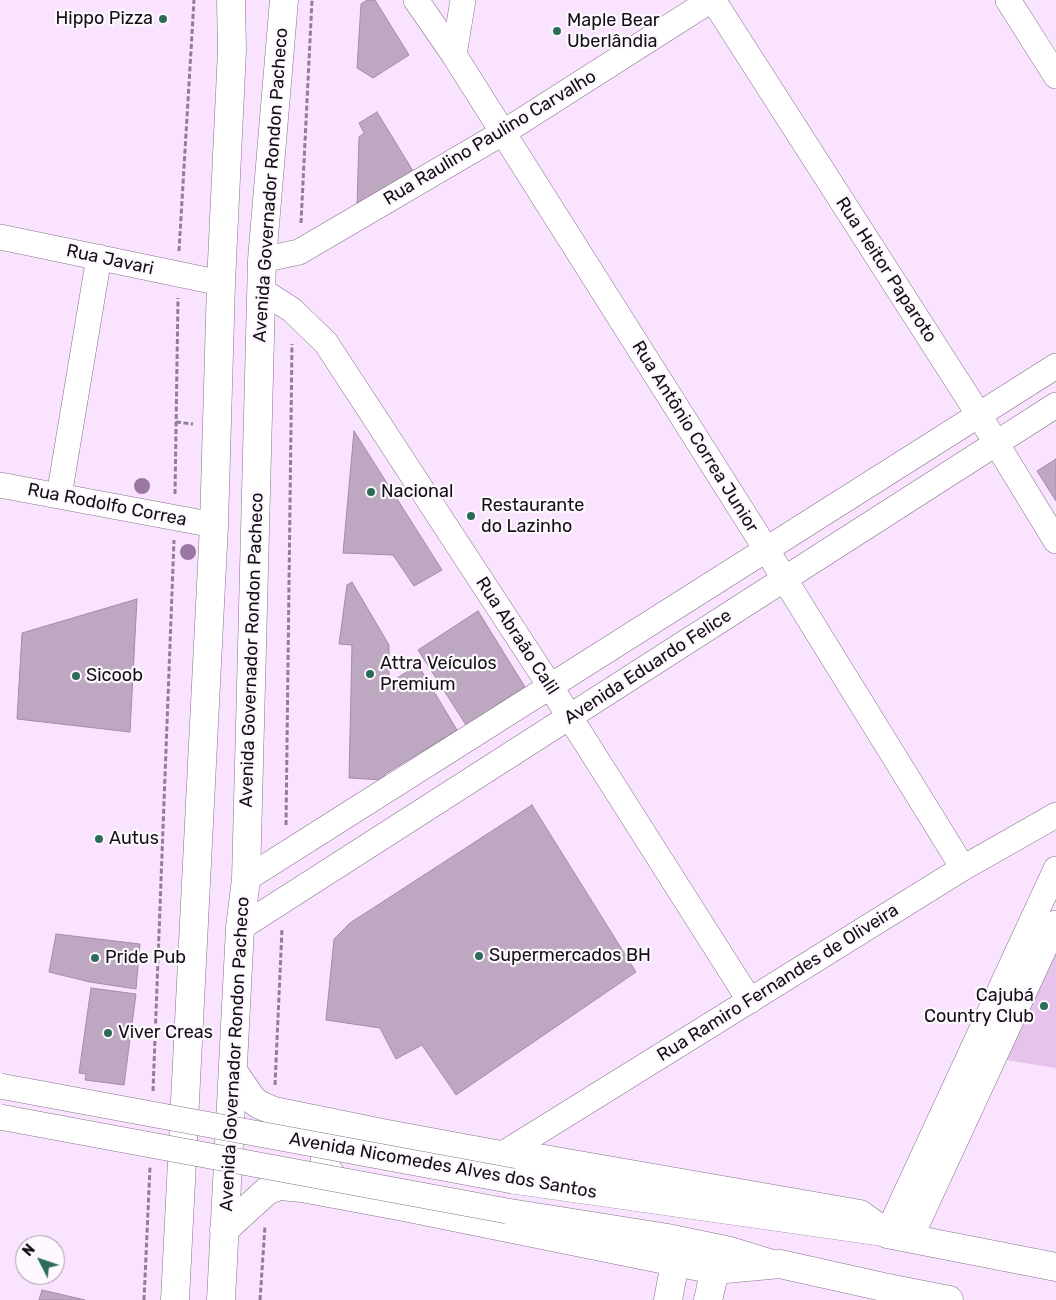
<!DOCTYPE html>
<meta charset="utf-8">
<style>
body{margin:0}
#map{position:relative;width:1056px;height:1300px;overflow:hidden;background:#fae3ff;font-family:Rubik,sans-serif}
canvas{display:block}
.north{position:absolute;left:15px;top:1235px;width:50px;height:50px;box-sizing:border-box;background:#fcf8fd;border:1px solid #a09aa1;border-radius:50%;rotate:311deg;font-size:14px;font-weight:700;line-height:20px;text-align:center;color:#150e17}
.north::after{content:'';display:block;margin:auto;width:18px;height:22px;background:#2c6b58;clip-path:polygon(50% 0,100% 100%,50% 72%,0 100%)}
</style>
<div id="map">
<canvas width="1056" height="1300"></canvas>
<div class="north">N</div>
</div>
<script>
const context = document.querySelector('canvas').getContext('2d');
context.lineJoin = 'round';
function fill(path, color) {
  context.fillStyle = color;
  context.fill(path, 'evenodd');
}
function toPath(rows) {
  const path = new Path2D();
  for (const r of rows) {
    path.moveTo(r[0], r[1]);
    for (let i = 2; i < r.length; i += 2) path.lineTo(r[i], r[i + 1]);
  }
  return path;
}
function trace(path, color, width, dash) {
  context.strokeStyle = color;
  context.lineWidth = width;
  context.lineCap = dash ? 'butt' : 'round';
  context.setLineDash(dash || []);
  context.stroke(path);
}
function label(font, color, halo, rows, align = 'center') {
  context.font = font + ' Rubik,sans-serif';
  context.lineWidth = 4.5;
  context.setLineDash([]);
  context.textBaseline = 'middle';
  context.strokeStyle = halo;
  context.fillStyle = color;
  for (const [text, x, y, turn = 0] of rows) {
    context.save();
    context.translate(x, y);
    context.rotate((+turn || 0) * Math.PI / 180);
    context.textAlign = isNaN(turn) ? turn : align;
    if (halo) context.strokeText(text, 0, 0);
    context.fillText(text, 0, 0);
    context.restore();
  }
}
fill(toPath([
 [1056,952,1056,1068,1006,1060]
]), '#e5c3eb');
const building = toPath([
 [367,0,375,0,409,55,373,78,357,68,361,4,367,0],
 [377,112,413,171,357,206,359,137,364,133,359,123,377,112],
 [354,431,442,570,414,586,393,555,343,553,354,431],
 [1056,459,1056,501,1037,471,1056,459],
 [352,582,389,645,389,683,418,665,457,730,385,774,384,780,349,778,352,645,339,644,347,585,352,582],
 [137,599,130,732,17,719,22,633,137,599],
 [478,611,525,687,466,725,418,650,478,611],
 [532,805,636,972,456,1095,422,1045,396,1059,380,1028,326,1020,334,939,350,923,532,805],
 [56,934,140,944,136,989,90,982,49,972,56,934],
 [91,988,136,994,124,1085,85,1080,86,1074,79,1073,91,988],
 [42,1290,85,1300,39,1300,42,1290]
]);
fill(building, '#bda7c1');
trace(building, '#a28da6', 1);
const minor = toPath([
 [416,0,454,55],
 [463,0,454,55,766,549,963,868],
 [713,0,979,415,1056,541],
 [1008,0,1056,76],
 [0,237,221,283],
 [262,260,299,252,504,132,711,0],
 [261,290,292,310,326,343,550,686,750,1001],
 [0,485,214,525],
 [59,496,99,257],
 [246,879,1056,366],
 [240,928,1056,405],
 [501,1155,963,868,1056,815],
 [513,1181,887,1234,1056,869],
 [507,1211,665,1236,728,1249,774,1263],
 [910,1239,1056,923]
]);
const major = toPath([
 [233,1071,252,1099,258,1104,274,1111,387,1134,501,1155,544,1159,860,1214,887,1234,1056,1267],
 [347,1196,328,1171,325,1162,325,1155,328,1149,336,1140,349,1132],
 [224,1230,268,1190,280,1186,302,1188,404,1207,715,1270,780,1264,883,1287,949,1300],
 [175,1300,214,525,221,283,232,50,231,0],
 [221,1300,240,928,246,879,262,260,284,0],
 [668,1300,675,1263],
 [708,1300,715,1270]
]);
trace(minor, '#857189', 26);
trace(major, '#857189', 29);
trace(toPath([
 [301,223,312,0],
 [179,251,194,0],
 [176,422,193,424],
 [175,494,178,298],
 [286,825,292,344],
 [275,1085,282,929],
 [153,1091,174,540],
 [144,1300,150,1167],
 [260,1300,265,1226]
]), '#8e7f92', 3, [5, 2.5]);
trace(minor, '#fff', 25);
trace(major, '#fff', 28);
const minorBridge = toPath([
 [0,1086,513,1181],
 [0,1117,507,1211]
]);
trace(minorBridge, '#857189', 26, []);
trace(minorBridge, '#fff', 25);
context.fillStyle = '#9b78a2';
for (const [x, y] of [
 [142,486],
 [188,552]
]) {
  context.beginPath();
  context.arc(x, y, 8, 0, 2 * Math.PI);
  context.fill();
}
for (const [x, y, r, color] of [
 [163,19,5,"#2c6b58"],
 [557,31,5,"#2c6b58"],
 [371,492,5,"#2c6b58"],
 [471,516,5,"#2c6b58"],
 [370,674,5,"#2c6b58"],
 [76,676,5,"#2c6b58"],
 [99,839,5,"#2c6b58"],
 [479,956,5,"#2c6b58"],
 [95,958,5,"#2c6b58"],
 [1044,1006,5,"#2c6b58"],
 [108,1033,5,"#2c6b58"]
]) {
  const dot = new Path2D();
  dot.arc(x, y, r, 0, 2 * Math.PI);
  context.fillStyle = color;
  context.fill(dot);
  trace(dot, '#fcf8fd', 2);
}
label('18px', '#150e17', '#fcf8fd', [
 ["Hippo Pizza",153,19,"right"],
 ["Maple Bear",567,21],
 ["Uberlândia",567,42],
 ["Nacional",381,492],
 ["Restaurante",481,506],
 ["do Lazinho",481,527],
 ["Attra Veículos",380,664],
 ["Premium",380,685],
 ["Sicoob",86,676],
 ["Autus",109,839],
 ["Supermercados BH",489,956],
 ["Pride Pub",105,958],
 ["Cajubá",1034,996,"right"],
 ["Country Club",1034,1017,"right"],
 ["Viver Creas",118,1033]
], 'left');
label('18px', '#150e17', '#fcf8fd', [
 ["Rua Raulino Paulino Carvalho",490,138,-31],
 ["Avenida Governador Rondon Pacheco",271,185,-86],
 ["Rua Javari",110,260,12],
 ["Rua Heitor Paparoto",886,270,57],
 ["Rua Antônio Correa Junior",695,437,58],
 ["Rua Rodolfo Correa",107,505,11],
 ["Rua Abraão Calil",517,636,57],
 ["Avenida Governador Rondon Pacheco",252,650,-88],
 ["Avenida Eduardo Felice",648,667,-33],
 ["Rua Ramiro Fernandes de Oliveira",778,983,-32],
 ["Avenida Governador Rondon Pacheco",235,1054,-87],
 ["Avenida Nicomedes Alves dos Santos",443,1166,10]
]);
</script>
